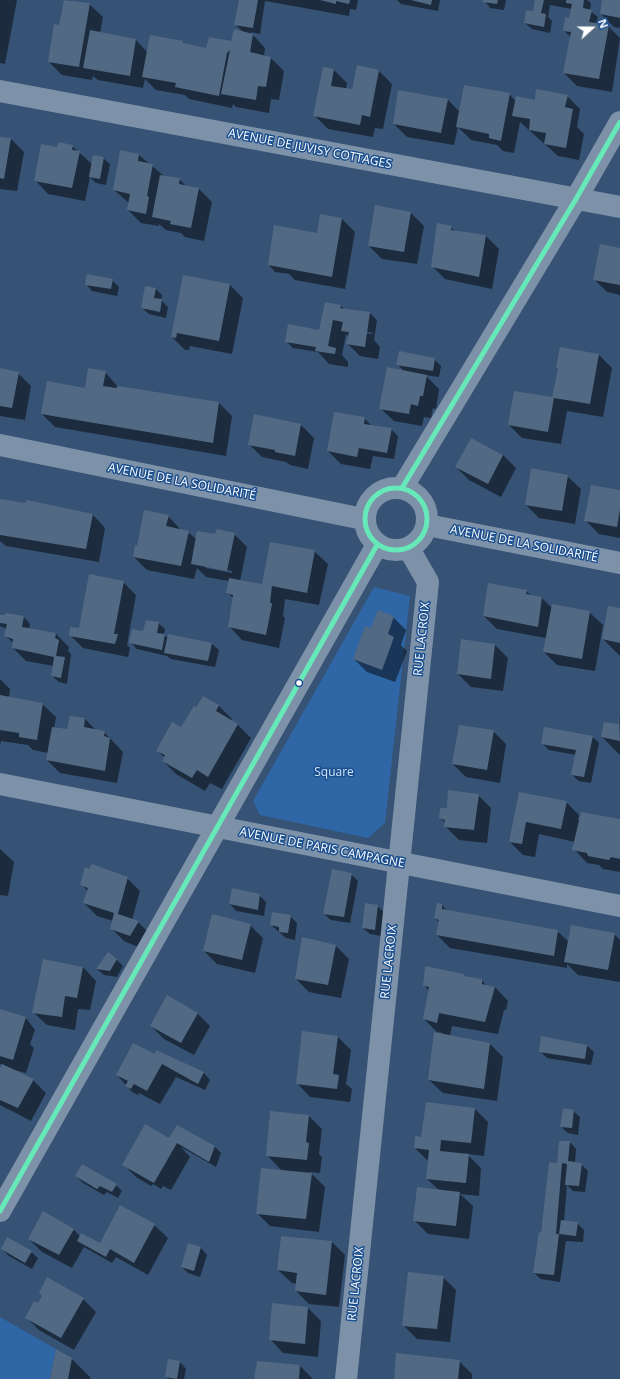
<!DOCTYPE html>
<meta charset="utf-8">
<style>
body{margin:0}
#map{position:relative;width:620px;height:1379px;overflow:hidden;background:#365274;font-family:"Open Sans",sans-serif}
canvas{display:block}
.north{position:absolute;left:572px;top:8px;width:40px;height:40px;-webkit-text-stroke:3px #1b4f8f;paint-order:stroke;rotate:69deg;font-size:11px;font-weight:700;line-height:16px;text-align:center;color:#fff}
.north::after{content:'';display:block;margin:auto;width:14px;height:18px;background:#fff;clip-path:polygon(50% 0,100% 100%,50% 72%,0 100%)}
</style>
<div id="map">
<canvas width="620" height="1379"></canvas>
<div class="north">N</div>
</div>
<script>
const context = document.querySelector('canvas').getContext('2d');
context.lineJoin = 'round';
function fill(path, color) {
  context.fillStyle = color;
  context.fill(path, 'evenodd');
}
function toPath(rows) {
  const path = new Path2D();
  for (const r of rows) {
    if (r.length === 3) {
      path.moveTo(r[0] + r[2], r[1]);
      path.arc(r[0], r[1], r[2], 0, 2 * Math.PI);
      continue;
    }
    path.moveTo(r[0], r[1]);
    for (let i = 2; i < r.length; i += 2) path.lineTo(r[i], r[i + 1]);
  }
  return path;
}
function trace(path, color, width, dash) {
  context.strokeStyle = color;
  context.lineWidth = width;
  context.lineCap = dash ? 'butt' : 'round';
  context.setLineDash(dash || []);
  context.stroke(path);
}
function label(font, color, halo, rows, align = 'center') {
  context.font = font + ' "Open Sans",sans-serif';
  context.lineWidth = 3;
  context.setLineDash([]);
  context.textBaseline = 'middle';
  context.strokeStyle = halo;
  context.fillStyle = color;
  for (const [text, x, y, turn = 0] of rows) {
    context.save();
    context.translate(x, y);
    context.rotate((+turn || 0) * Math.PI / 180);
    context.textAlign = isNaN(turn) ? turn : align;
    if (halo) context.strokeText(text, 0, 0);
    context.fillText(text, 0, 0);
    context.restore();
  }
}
fill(toPath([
 [374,587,410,596,385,823,368,838,260,815,253,801],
 [0,1317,56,1349,50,1379,0,1379]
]), '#2f66a5');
fill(toPath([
 [0,0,17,0,5,64,0,63],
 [65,0,89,4,103,17,100,33,136,40,147,52,183,42,185,44,207,49,232,42,243,32,235,24,240,0,358,0,356,10,350,9,349,16,265,1,260,34,250,32,265,48,264,57,271,58,284,71,279,100,271,99,269,113,236,107,233,104,232,108,189,99,185,95,156,90,145,79,143,88,98,80,93,76,92,80,62,75,49,62,60,26],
 [397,0,440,0,438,11,401,4],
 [484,0,506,0,504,10,490,8],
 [536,0,587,0,591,3,590,11,598,17,596,24,608,26,620,38,612,92,577,86,564,73,571,37,564,31,572,20,572,9,550,5,548,17,552,21,550,33,532,29,525,23,534,13],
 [603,0,620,0,620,28,614,27,601,14],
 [357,67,379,71,392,84,383,129,375,128,373,137,328,129,315,116,334,70,347,83,346,89,353,90],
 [509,94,516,101,536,101,567,96,580,109,577,127,584,134,579,160,558,156,520,122,514,153,503,151,497,145,471,140,458,127,454,145,407,137,394,124,448,100,460,112],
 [0,138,11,139,24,152,17,191,0,189],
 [72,146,92,164,103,158,110,164,106,185,96,183,90,177,85,201,48,194,35,180,58,148],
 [139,155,164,176,179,179,187,187,199,189,212,202,204,241,185,237,181,233,166,230,159,224,159,226,141,223,128,210,129,203,114,190],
 [411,213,424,226,417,264,382,259,369,246],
 [321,216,342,219,355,232,345,289,295,280,289,274,275,272,269,265,318,234],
 [451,227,456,232,486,236,499,249,492,289,445,279,432,266],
 [620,249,620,295,607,292,594,279],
 [112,280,119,287,117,296,92,291,86,284],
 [230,285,243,298,232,354,190,346,189,350,185,350,172,337],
 [156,289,162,295,161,300,168,307,166,318,149,314,142,308],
 [341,306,344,309,370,313,377,320,374,340,380,347,378,359,360,356,347,343,349,337,346,334,342,355,348,362,348,367,329,364,318,352,293,348,286,341,318,331],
 [364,331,373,333,372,334,364,333],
 [560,348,599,355,612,368,603,417,567,411,561,444,522,438,509,425,553,398,559,369],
 [434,359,441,366,439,377,425,375,439,389,436,409,433,408,431,418,424,417,422,426,394,421,380,408,404,371,397,364],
 [0,369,18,373,31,386,25,420,0,416],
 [105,372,118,387,219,403,232,416,226,456,55,427,42,414,85,389],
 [364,418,372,426,391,429,398,436,394,459,373,456,370,469,341,464,328,451],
 [301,425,314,438,308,469,290,465,286,462,262,457,249,444],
 [503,455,516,468,501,497,469,480,456,467],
 [567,476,581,489,575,524,539,518,526,505],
 [620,492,620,538,599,534,586,521],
 [0,500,92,514,105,528,99,562,6,546,0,541],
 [168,516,181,530,188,532,197,540,215,535,234,534,247,547,240,581,262,585,314,551,328,564,319,605,285,599,283,616,285,618,279,648,242,640,229,626,234,599,227,592,229,581,206,577,197,568,194,579,147,570,134,557,138,547],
 [206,566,232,571,232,573,206,568],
 [123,582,136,595,127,645,130,648,128,657,83,648,70,635,80,629],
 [526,591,532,596,542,598,552,608,589,612,603,625,595,671,557,665,544,652,546,638,497,629,484,616],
 [620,609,620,656,603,639],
 [7,614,24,617,30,624,29,629,56,634,69,647,68,651,71,654,67,684,59,682,52,676,54,666,26,661,13,648,14,644,6,636,7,629,0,626,0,616,6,617],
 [393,617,406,630,401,645,407,651,395,682,367,672,354,659,371,629],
 [158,623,165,629,164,635,168,638,168,636,212,644,219,650,215,667,171,659,167,656,137,649,131,643],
 [494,644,508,658,503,691,471,687,458,674],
 [0,679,10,689,9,698,42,704,56,717,54,728,68,730,71,717,85,719,96,730,104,732,123,752,117,783,60,773,47,760,48,753,33,750,28,745,1,741,0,746],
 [203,697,219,706,232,719,231,721,238,725,251,738,222,789,210,783,205,791,176,774,163,761,164,757,157,750,181,728],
 [620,715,620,755,602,737,618,725],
 [493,731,506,744,500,783,466,777,453,764],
 [592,736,599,743,591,783,579,781,572,775,576,755,549,750,542,743],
 [520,793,566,802,579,815,578,820,620,820,620,872,603,869,599,865,587,863,574,849,575,842,539,834,535,857,523,855,510,842],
 [478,795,491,808,487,843,459,840,445,826,446,823,440,818,448,809],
 [0,849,14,862,8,896,0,895],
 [90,870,127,878,140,891,132,920,138,922,151,935,143,949,124,941,111,928,113,921,97,916,84,903,88,891,81,884],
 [351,874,358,881,350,923,331,920,324,914],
 [259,895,266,902,264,916,236,911,230,904],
 [442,905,448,912,557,931,569,942,614,934,620,940,620,982,578,975,567,964,567,968,450,948,437,935,439,922,435,918],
 [377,906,384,912,381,936,370,934,363,928],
 [290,916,297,923,295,940,286,938,271,925],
 [250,925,263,938,255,973,217,964,204,951],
 [303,939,336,946,349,959,341,998,309,992,296,979],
 [116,959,123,966,117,977,104,975,97,969],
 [83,967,96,981,90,1010,78,1009,75,1030,47,1025,33,1012],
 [481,980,487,986,495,987,508,1001,506,1010,504,1010,498,1034,452,1026,450,1036,490,1044,503,1057,497,1101,443,1093,429,1080,443,1033,437,1032,424,1019,429,991,424,985],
 [0,1010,26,1018,35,1030,30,1044,34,1048,26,1073,11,1069,33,1080,46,1093,31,1121,0,1105,0,1070,3,1065,0,1064],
 [197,1013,210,1026,194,1055,164,1039,151,1026],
 [338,1037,351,1050,346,1084,352,1089,350,1102,310,1097,297,1083],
 [542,1037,587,1046,594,1052,591,1065,547,1058,540,1051],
 [157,1051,204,1073,210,1080,205,1090,176,1077,160,1104,139,1093,138,1095,132,1092,117,1075,155,1056],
 [475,1109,488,1122,484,1156,467,1154,481,1168,479,1196,460,1194,473,1206,469,1239,428,1234,415,1221,440,1191,427,1179,428,1161,415,1148,422,1138],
 [573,1111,580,1117,578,1135,568,1133,561,1127],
 [309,1116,322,1129,319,1154,322,1157,320,1173,310,1172,325,1187,319,1232,270,1226,257,1213,282,1171,267,1155],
 [169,1140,215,1147,221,1153,216,1167,181,1147,190,1157,171,1190,163,1186,161,1189,153,1184,151,1186,136,1177,123,1164],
 [570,1142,576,1149,575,1163,581,1164,588,1171,585,1192,573,1191,567,1185,564,1221,577,1223,584,1230,583,1242,566,1241,560,1282,541,1279,534,1273,542,1234,558,1164],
 [76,1176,116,1185,122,1191,118,1198,107,1192,104,1195,83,1183],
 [44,1213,74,1230,80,1236,104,1247,154,1225,168,1238,148,1275,116,1257,112,1263,84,1247,72,1268,42,1252,29,1239],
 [332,1242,345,1255,339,1307,309,1304,296,1291,297,1284,292,1283,278,1270],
 [201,1248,207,1255,200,1277,188,1273,182,1267],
 [2,1249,31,1252,38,1258,32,1269,9,1256],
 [443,1277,456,1290,450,1342,417,1339,403,1325],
 [43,1296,83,1299,96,1312,74,1350,39,1330,26,1317,39,1304],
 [308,1308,321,1321,318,1357,283,1353,270,1339],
 [71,1358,90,1377,90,1379,51,1379],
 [459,1361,472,1374,472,1379,395,1379],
 [180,1362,186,1369,184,1379,169,1379,166,1376],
 [257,1362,300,1366,313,1379,255,1379]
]), '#0007');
fill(toPath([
 [64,0,90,3,79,67,48,62,54,24,59,25],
 [239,0,258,0,253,28,234,25],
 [320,0,350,0,349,4,336,1,336,4],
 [411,0,432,0,431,5],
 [483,0,498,0,497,4,483,2],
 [535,0,544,0,541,13,546,14,544,27,524,23,526,10,533,11],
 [566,0,584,0,583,8,592,10,589,22,609,25,599,79,563,73,571,32,563,31,565,17,569,18,572,4,566,3],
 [602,0,620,0,620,18,600,14],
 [234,29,253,34,250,52,271,57,266,87,258,86,256,100,221,94,230,50,227,53,219,96,175,87,176,83,142,77,150,35,183,41,183,43,206,48,209,37,231,41],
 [90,30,136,39,130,76,83,68],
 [357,65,379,70,370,117,362,115,360,125,313,116,323,67,334,69,331,86,352,89],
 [464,85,510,93,501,141,489,138,489,134,456,127],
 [536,89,568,95,565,107,573,109,566,148,544,144,546,133,529,130,530,119,512,116,516,96,535,100],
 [398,90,448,99,441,133,393,124],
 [0,137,11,138,4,179,0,178],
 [58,142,73,145,72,150,80,151,72,188,34,181,41,144,57,147],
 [120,150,139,154,138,161,153,164,147,196,149,197,146,214,127,210,130,194,113,190],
 [93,155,104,157,100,179,89,177],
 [160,175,180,178,179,184,199,188,191,228,170,224,171,221,152,217],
 [375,205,411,212,404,252,368,246],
 [320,214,342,218,332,277,268,265,274,225,317,233],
 [437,223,452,226,451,230,486,235,479,277,431,267],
 [600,244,620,248,620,285,593,280],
 [87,274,113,279,111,289,85,285],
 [183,275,230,284,219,341,177,333,176,338,171,337],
 [145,286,156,288,154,298,162,299,160,312,141,308],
 [325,302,341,305,340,308,370,312,365,347,346,344,349,332,341,331,343,322,333,320,328,346,336,348,335,354,315,351,316,347,285,342,288,324,319,330],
 [560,347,599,354,590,404,554,398,548,432,508,425,514,391,552,397,558,369,556,367],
 [399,351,435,358,433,371,396,365],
 [387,367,427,375,423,396,420,396,418,406,411,404,409,414,379,409],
 [0,368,19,372,12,408,0,406],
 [88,368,106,371,103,386,116,388,118,386,219,402,213,443,41,414,47,381,85,388],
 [334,412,365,417,364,424,392,428,387,453,359,448,357,457,327,451],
 [254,414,301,424,295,456,275,452,275,450,248,445],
 [471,438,503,455,488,484,455,467],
 [531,468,568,475,562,511,525,505],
 [591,485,620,490,620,509,617,527,584,521],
 [0,499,25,503,27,500,93,514,86,549,0,535],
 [144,510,169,515,166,526,189,531,181,566,133,557,135,545,137,546],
 [217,529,235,533,227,571,191,564,197,531,215,534],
 [270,542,315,550,307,593,272,586,270,602,272,604,266,635,228,627,233,595,226,593,229,578,262,584],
 [89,574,124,581,114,634,118,634,115,644,69,636,70,627,79,628],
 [488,583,527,590,526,594,542,597,538,627,483,616],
 [552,604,590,611,582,659,543,652],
 [608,606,620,608,620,643,602,639],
 [378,610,394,616,388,634,394,637,382,670,353,659,365,626,371,628],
 [6,613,24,616,22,627,56,633,55,638,59,640,56,656,65,657,61,678,51,676,54,657,12,648,13,639,4,636,7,624,0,623,0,615,5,615],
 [146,620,159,622,157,633,165,634,162,650,129,643,132,629,143,631],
 [168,634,212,643,208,661,164,653],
 [461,639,495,644,491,679,457,674],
 [0,695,43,703,37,740,19,737,19,733,0,730],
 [203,696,219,705,216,711,238,724,208,777,197,770,192,778,162,761,165,755,156,751,172,722,181,727,194,706,196,707],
 [619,714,620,741,601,737,604,722,618,724],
 [70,716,85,718,84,727,105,731,104,736,110,738,105,771,46,760,52,727,67,729],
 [459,725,494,730,487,770,452,764],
 [544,727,593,736,584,777,571,775,576,750,541,744],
 [448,790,479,794,474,830,444,827,445,820,439,818,440,808,447,808],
 [519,792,567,801,561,829,526,822,522,844,509,842],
 [581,812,620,819,620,859,611,857,609,860,588,856,587,853,572,850],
 [92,864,128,877,118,914,139,921,130,936,110,929,114,913,83,903,88,888,80,885,85,867,89,869],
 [332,869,352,873,344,917,323,914],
 [232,888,260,894,258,910,229,904],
 [365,903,378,905,375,930,362,928],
 [437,903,442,904,442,909,558,930,554,956,436,935,439,920,434,918],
 [272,912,291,915,288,933,279,932,279,927,270,925],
 [212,914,251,924,242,960,203,951],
 [571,925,615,933,608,970,564,962],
 [302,937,336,945,328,985,295,979],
 [108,952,117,959,110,971,96,969],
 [43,959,83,967,77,998,65,996,62,1017,32,1013],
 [425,966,464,974,464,976,482,979,482,984,495,987,485,1022,439,1013,437,1023,423,1019,429,987,423,986],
 [167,995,198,1013,181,1043,150,1026],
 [0,1009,26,1017,13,1060,0,1056],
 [302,1031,338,1036,333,1074,339,1075,337,1089,296,1084],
 [434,1032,490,1043,484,1089,428,1080],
 [541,1036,587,1045,585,1059,539,1052],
 [133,1043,155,1054,156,1050,204,1072,198,1084,162,1064,147,1091,134,1084,131,1089,125,1086,128,1081,116,1075],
 [2,1064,34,1079,18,1108,0,1100,0,1068],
 [426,1102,475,1108,471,1143,441,1140,440,1151,469,1154,466,1183,426,1179,429,1150,414,1148,415,1136,421,1137],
 [563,1108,574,1110,572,1128,560,1127],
 [270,1111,309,1115,306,1142,309,1143,307,1160,266,1156],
 [145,1124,169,1138,177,1125,215,1146,209,1162,177,1143,154,1183,122,1165],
 [559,1141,570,1141,568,1161,582,1163,579,1186,565,1185,567,1164,562,1163,556,1234,559,1234,561,1220,578,1222,576,1236,559,1234,554,1275,533,1273,539,1232,541,1233,549,1162,557,1163],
 [82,1164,117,1184,112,1192,100,1186,97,1189,75,1176],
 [261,1168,312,1173,306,1219,256,1214],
 [417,1187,460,1192,456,1226,413,1221],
 [120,1205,155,1224,134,1263,110,1249,106,1257,77,1241,81,1233,100,1243],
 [43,1211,74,1229,59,1255,28,1239],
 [281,1236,332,1241,326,1295,295,1291,297,1273,277,1270],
 [7,1237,32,1251,25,1263,1,1249],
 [188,1243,201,1247,194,1271,181,1267],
 [408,1272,444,1276,437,1329,402,1326],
 [47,1277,84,1298,61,1338,25,1318,34,1301,38,1303,42,1296,39,1293],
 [272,1303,308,1307,305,1344,269,1340],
 [56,1349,72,1358,68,1379,50,1379],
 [396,1353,460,1360,458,1379,394,1379],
 [168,1359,180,1361,177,1379,165,1377],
 [257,1361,300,1365,299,1379,254,1379]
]), '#526984');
trace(toPath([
 [0,91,620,207],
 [0,445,363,519],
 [396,519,31],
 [402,488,576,199,620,122],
 [427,525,620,563],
 [0,784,620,906],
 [0,1211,377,545],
 [346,1379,428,582,409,549]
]), '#7d92a8', 22);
trace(toPath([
 [396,519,31],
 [402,488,576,199,620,122],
 [0,1211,377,545]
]), '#66e8b9', 5);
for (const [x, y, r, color] of [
 [299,683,3.5,"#fff"]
]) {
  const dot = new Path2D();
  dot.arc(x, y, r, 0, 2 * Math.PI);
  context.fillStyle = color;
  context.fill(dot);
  trace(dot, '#1b4f8f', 1.5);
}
label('12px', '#fff', '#1b4f8f', [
 ["AVENUE DE JUVISY COTTAGES",310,149,11],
 ["AVENUE DE LA SOLIDARITÉ",182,482,11],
 ["AVENUE DE LA SOLIDARITÉ",524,544,11],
 ["RUE LACROIX",422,639,-84],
 ["AVENUE DE PARIS CAMPAGNE",322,848,11],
 ["RUE LACROIX",389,962,-84],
 ["RUE LACROIX",356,1284,-84]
]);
label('12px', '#cfe3fa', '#1b4f8f', [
 ["Square",334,773]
]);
</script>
